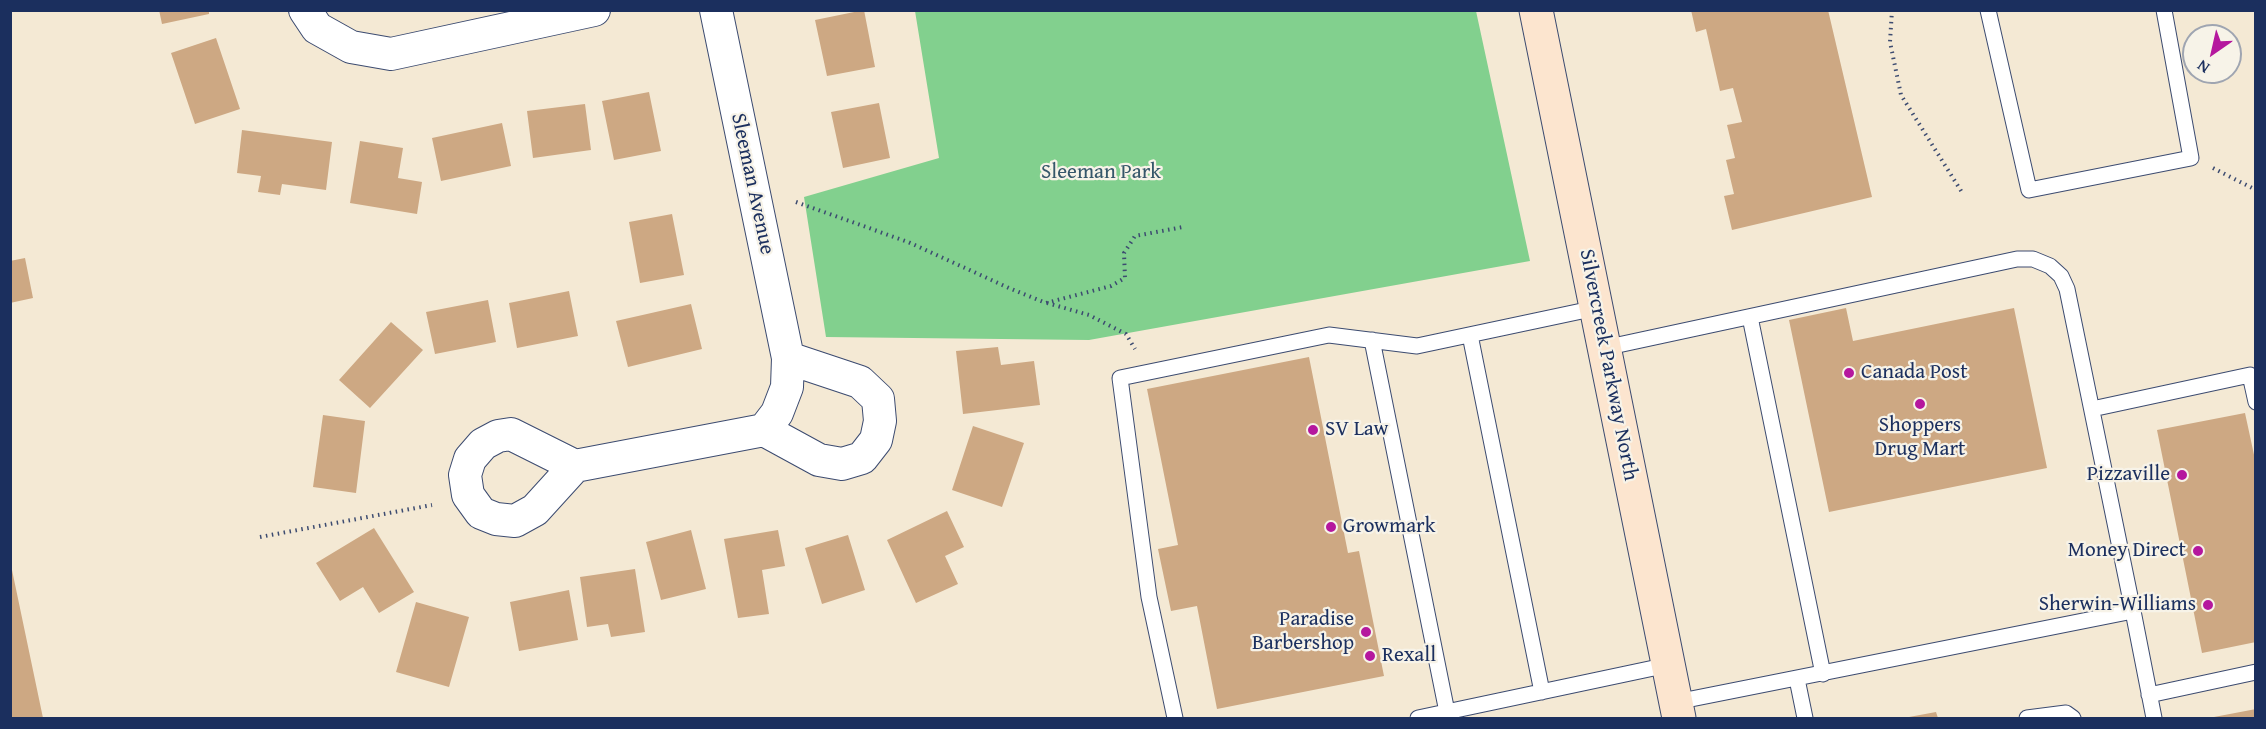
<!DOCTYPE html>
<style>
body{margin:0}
#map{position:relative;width:2266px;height:729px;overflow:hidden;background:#f4e9d4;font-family:"Gentium Book Plus",serif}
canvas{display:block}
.frame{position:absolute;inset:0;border:12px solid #1b2f5e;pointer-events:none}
.north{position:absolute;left:2182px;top:24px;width:60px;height:60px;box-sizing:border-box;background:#f7f3e8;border:2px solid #9fa5b1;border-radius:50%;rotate:214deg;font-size:16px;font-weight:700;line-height:24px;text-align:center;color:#1b2f5e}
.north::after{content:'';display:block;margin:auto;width:21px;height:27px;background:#b5179e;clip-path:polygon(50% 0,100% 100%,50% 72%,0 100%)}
</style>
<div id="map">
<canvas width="2266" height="729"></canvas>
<div class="frame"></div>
<div class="north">N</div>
</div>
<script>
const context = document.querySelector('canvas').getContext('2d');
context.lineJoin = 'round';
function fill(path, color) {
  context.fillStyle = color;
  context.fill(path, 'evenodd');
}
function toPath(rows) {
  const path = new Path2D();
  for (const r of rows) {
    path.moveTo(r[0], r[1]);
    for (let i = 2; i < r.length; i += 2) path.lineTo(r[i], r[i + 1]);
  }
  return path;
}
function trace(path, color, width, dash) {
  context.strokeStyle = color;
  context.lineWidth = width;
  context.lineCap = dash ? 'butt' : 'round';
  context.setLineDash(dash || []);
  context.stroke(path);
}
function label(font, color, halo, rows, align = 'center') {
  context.font = font + ' "Gentium Book Plus",serif';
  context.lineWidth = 4.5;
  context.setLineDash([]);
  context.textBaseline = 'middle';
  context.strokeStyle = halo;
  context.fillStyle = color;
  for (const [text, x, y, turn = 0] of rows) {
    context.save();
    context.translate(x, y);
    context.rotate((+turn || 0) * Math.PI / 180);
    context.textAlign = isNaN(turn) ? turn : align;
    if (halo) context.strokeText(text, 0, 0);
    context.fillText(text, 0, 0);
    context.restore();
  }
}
fill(toPath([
 [915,11,1476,11,1530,261,1089,340,826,337,804,197,939,158]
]), '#82d08e');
fill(toPath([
 [159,10,209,10,209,14,162,24],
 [864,10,875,67,827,76,815,20],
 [1691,10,1828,10,1872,197,1732,230,1724,196,1734,194,1726,160,1735,158,1727,125,1742,122,1733,88,1720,91,1706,29,1696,32],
 [216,38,240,109,195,124,171,53],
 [649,92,661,151,614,160,602,101],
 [879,103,890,158,843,168,831,112],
 [585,104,591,150,533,158,527,111],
 [502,123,511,166,441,181,432,138],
 [242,130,332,142,326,190,282,184,280,195,258,192,261,176,237,173],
 [360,141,403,148,398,178,422,182,417,214,350,203],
 [672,214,684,275,640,283,629,222],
 [25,258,33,298,10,303,10,261],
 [569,291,578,336,517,348,509,303],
 [488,300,496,342,435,354,426,312],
 [691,304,702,349,628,367,616,321],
 [1846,308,1853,341,2014,308,2047,468,1829,512,1789,320],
 [391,322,423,350,370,408,339,380],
 [998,347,1001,365,1034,361,1040,405,963,414,956,351],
 [1309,357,1348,553,1359,551,1384,676,1217,709,1197,606,1171,611,1158,549,1178,545,1147,389],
 [2245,413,2256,464,2256,642,2202,653,2157,430],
 [323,415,365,421,356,493,313,487],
 [973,426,1024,443,1002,507,952,490],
 [947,511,964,547,945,556,958,584,916,603,887,540],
 [374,528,414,592,379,613,363,587,340,601,316,563],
 [691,530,706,589,661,600,646,542],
 [778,530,785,566,762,570,769,614,738,618,724,539],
 [848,535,865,590,822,604,805,548],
 [635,569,645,632,611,637,608,624,587,627,580,577],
 [10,570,12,570,43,718,10,718],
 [569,590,578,640,519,651,510,602],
 [416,602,469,617,449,687,396,672],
 [2256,709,2256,718,2214,718,2214,717],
 [1936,712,1938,718,1909,718,1909,717]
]), '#cda883');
const service = toPath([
 [1988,10,2029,190,2191,158,2164,10],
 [1750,317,1823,674],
 [1470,335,1542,692],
 [1372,340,1447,712],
 [1604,348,2017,259,2033,259,2050,266,2061,276,2067,289,2133,611,1676,702],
 [2092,409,2250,375,2256,402],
 [2133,611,2154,718],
 [1797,679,1805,718],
 [2149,695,2256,672],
 [1175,718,1149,597,1120,378,1329,335,1417,346,1596,308],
 [1418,718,1668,665],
 [2027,718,2066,713,2073,718]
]);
const minor = toPath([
 [305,10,317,28,351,47,391,54,594,10],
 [764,430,819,460,842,464,862,458,876,440,880,421,878,399,860,382,788,358],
 [575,466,511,434,498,436,483,444,470,459,465,475,468,495,481,513,496,519,515,521,535,510,575,466,764,430,777,413,787,387,788,358,716,10]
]);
const secondary = toPath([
 [1536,10,1679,718]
]);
trace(service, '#3c4b70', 17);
trace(minor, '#3c4b70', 34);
trace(secondary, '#3c4b70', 35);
trace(toPath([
 [1892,10,1890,42,1901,95,1963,194],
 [2213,168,2256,190],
 [796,202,908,242,1009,288,1046,303,1111,286,1125,278,1124,253,1135,236,1183,227],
 [1047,303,1089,315,1126,334,1135,349],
 [260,537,432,505]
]), '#3c4b70', 4, [1.5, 4.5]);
trace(service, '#fff', 15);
trace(minor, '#fff', 32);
trace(secondary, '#fce5cf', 33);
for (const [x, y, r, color] of [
 [1849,373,6,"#b5179e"],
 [1920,404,6,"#b5179e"],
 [1313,430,6,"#b5179e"],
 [2182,475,6,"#b5179e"],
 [1331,527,6,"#b5179e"],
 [2198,551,6,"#b5179e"],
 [2208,605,6,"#b5179e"],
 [1366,632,6,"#b5179e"],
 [1370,656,6,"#b5179e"]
]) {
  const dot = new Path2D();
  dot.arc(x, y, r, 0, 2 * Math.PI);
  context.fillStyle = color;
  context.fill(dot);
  trace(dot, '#f7f3e8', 2);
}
label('21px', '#35576a', '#f7f3e8', [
 ["Sleeman Park",1101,173]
]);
label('21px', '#1b2f5e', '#f7f3e8', [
 ["Sleeman Avenue",752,184,78],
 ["Silvercreek Parkway North",1608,365,79]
]);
label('21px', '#1b2f5e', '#f7f3e8', [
 ["Canada Post",1861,373],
 ["Shoppers",1920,426,"center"],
 ["Drug Mart",1920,450,"center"],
 ["SV Law",1325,430],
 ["Pizzaville",2170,475,"right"],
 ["Growmark",1343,527],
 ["Money Direct",2186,551,"right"],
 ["Sherwin-Williams",2196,605,"right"],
 ["Paradise",1354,620,"right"],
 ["Barbershop",1354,644,"right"],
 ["Rexall",1382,656]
], 'left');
</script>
